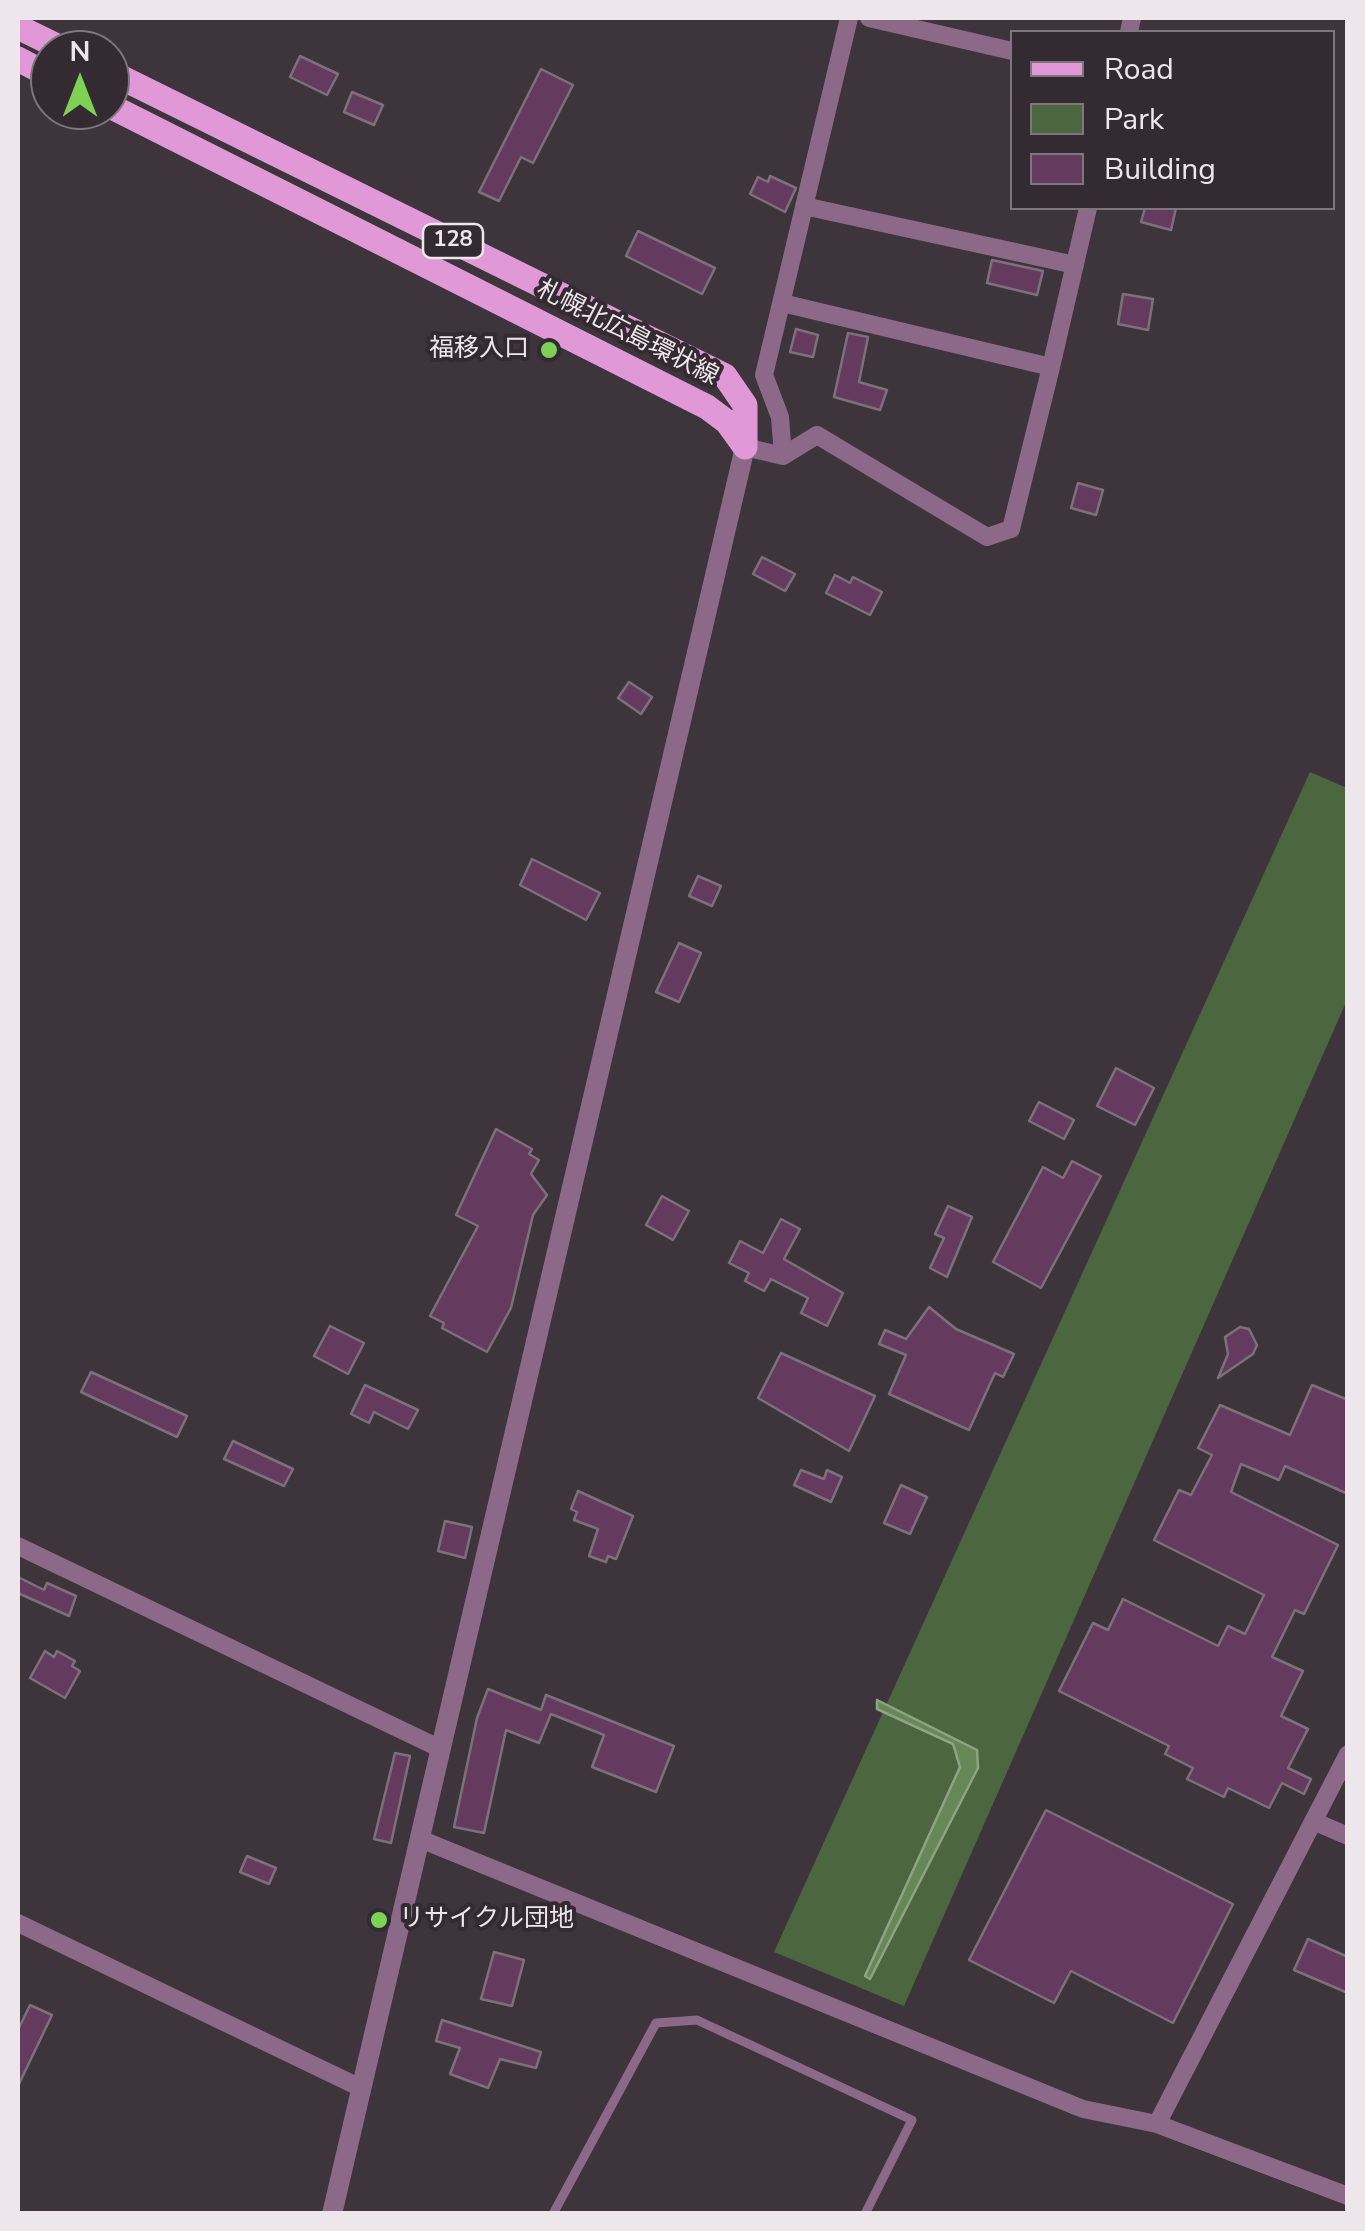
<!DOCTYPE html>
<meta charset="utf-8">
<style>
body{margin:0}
#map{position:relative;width:1365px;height:2231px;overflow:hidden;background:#3d343c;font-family:"Nunito Sans",sans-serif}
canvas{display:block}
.frame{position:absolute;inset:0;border:20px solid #ede7ec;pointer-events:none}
.legend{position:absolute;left:1010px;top:30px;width:325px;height:180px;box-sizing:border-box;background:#332a32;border:2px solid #7d767c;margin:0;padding:12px 18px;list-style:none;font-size:30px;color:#ede7ec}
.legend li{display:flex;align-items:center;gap:20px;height:50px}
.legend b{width:50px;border:2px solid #7d767c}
.north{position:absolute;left:30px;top:30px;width:100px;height:100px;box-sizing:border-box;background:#332a32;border:2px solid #7d767c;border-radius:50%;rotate:0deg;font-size:28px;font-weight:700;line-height:40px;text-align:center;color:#ede7ec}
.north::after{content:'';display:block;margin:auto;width:35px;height:45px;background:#7dd154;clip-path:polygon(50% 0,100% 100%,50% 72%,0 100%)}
</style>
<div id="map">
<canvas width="1365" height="2231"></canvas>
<div class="frame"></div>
<ul class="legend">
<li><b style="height:12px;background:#e098d7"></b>Road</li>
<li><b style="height:28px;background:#4c6640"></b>Park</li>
<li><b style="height:28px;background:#643a5f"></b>Building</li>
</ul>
<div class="north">N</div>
</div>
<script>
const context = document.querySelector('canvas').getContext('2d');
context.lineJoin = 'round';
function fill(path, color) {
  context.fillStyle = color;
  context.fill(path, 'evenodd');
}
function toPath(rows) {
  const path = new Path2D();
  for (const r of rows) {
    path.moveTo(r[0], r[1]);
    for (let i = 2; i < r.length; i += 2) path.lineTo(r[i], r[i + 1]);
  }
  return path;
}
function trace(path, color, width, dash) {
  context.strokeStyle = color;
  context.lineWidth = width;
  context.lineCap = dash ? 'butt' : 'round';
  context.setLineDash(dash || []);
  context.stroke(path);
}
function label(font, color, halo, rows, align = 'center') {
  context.font = font + ' "Nunito Sans","Noto Sans JP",sans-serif';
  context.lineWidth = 8;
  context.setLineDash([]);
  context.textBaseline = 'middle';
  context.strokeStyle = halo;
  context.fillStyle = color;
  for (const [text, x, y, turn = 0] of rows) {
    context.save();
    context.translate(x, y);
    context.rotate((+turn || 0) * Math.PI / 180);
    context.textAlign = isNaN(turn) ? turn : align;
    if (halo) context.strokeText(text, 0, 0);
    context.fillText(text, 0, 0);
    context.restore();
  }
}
fill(toPath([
 [1310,772,1347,788,1347,1000,904,2006,774,1952]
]), '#4c6640');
const water = toPath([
 [877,1700,977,1750,978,1768,870,1979,865,1976,960,1767,953,1744,877,1709,877,1700]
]);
fill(water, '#668858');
trace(water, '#8ea484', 2.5);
const building = toPath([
 [300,56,338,74,327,95,290,77,300,56],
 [541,69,573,85,533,163,521,157,499,201,479,192,541,69],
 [352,92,383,105,374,125,344,112,352,92],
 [770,176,796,188,785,212,750,194,758,177,768,182,770,176],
 [1145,208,1176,208,1171,230,1141,222,1145,208],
 [638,231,715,268,702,294,626,256,638,231],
 [992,260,1043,271,1037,295,987,283,992,260],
 [1123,294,1153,299,1148,330,1118,324,1123,294],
 [796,329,818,335,813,357,790,352,796,329],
 [848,333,868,337,859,382,887,390,880,410,834,397,848,333],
 [1078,483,1103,490,1096,515,1071,508,1078,483],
 [762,557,795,574,785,591,753,574,762,557],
 [835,575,850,583,853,577,882,592,870,615,826,593,835,575],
 [629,682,652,697,641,714,618,698,629,682],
 [532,859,600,893,586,920,520,885,532,859],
 [698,876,721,886,712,906,689,896,698,876],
 [679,943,701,953,679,1002,656,992,679,943],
 [1116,1068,1154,1088,1135,1125,1097,1106,1116,1068],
 [1039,1102,1074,1120,1064,1139,1029,1121,1039,1102],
 [496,1129,532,1149,529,1154,539,1160,531,1174,547,1195,533,1215,511,1308,487,1352,442,1328,444,1323,430,1316,478,1226,456,1215,496,1129],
 [1072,1161,1101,1176,1041,1288,993,1262,1043,1167,1063,1178,1072,1161],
 [662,1196,689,1211,673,1240,646,1225,662,1196],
 [948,1206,972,1217,947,1277,930,1268,944,1238,935,1234,948,1206],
 [781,1219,800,1229,784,1259,843,1293,827,1326,801,1313,808,1298,771,1279,764,1291,745,1281,749,1273,729,1263,740,1241,763,1253,781,1219],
 [929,1307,956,1329,1014,1354,1003,1377,995,1373,969,1430,889,1394,906,1355,879,1344,885,1330,906,1339,929,1307],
 [330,1326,364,1343,348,1374,314,1356,330,1326],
 [1240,1327,1249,1329,1257,1345,1253,1354,1218,1378,1228,1354,1225,1337,1240,1327],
 [781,1353,875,1396,849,1451,758,1398,781,1353],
 [91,1372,187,1416,177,1437,81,1392,91,1372],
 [365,1385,418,1410,408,1429,374,1412,369,1423,351,1414,365,1385],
 [1312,1385,1348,1400,1348,1494,1285,1466,1279,1480,1241,1464,1231,1492,1338,1545,1304,1614,1295,1610,1272,1657,1303,1671,1281,1716,1308,1729,1288,1768,1311,1779,1304,1794,1282,1783,1269,1808,1228,1788,1224,1797,1187,1779,1193,1768,1165,1754,1169,1746,1059,1691,1093,1623,1108,1630,1123,1599,1218,1646,1228,1626,1245,1634,1264,1595,1154,1540,1179,1490,1191,1495,1212,1455,1198,1448,1220,1405,1290,1435,1312,1385],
 [233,1441,293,1469,284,1486,224,1459,233,1441],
 [801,1470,824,1479,827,1470,842,1477,831,1502,794,1485,801,1470],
 [901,1485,927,1497,910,1534,884,1523,901,1485],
 [578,1491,633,1516,616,1559,608,1556,606,1562,589,1556,598,1529,574,1520,577,1512,571,1509,578,1491],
 [445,1521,472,1527,465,1558,438,1551,445,1521],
 [18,1577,44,1590,47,1583,76,1596,69,1616,18,1593,18,1577],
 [45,1651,54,1657,57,1651,75,1661,72,1666,80,1671,65,1698,30,1678,45,1651],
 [488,1689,541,1710,546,1695,674,1746,656,1792,592,1767,604,1735,551,1714,539,1743,506,1730,484,1833,454,1827,477,1718,488,1689],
 [395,1753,410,1756,391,1843,374,1839,395,1753],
 [1046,1810,1233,1904,1173,2023,1071,1971,1054,2003,969,1960,1046,1810],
 [247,1856,276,1868,269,1884,240,1872,247,1856],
 [1308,1939,1348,1957,1348,1993,1294,1970,1308,1939],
 [494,1952,524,1960,512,2006,481,1999,494,1952],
 [30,2005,52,2015,18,2086,18,2030,30,2005],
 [442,2020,541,2052,536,2068,500,2059,488,2088,450,2074,460,2048,436,2041,442,2020]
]);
fill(building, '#643a5f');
trace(building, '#7c717a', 2.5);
trace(toPath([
 [553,2214,656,2023,697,2020,912,2120,865,2214]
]), '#8c6988', 9);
trace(toPath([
 [869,18,1012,51],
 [1129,32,1132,18],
 [804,206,1075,265],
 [782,303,1051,367,1088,208],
 [745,447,783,456,817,435,987,537,1011,529,1051,367],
 [783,456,780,417,764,375,849,18],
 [18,1546,441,1749],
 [1313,1821,1348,1836],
 [420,1839,1083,2109,1157,2124,1348,2196],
 [18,1923,361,2088],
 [1157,2124,1348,1754]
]), '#8c6988', 18);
trace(toPath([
 [332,2214,745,447]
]), '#8c6988', 20);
trace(toPath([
 [18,27,65,50],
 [18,59,50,76],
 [110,72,725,376,745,405,745,447],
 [110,106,707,407,727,422,745,447]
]), '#e098d7', 25);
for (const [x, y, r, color] of [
 [549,350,10,"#7dd154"],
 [379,1920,10,"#7dd154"]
]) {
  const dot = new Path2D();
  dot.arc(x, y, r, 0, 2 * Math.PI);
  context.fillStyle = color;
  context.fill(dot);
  trace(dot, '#332a32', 4);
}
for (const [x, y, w] of [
 [453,241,60]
]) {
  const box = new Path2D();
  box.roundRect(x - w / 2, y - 17, w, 34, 8);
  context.fillStyle = '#332a32';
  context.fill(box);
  trace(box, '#ede7ec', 2.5);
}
label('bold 22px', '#ede7ec', null, [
 ["128",453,241]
]);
label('25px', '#ede7ec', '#332a32', [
 ["札幌北広島環状線",627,334,27]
]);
label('25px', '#ede7ec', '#332a32', [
 ["福移入口",529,350],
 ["リサイクル団地",399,1920,"left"]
], 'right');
</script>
